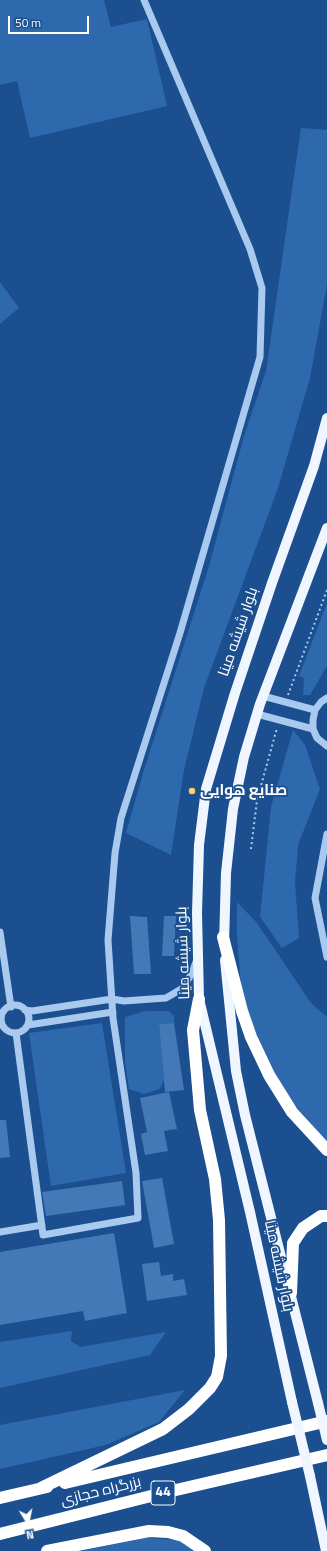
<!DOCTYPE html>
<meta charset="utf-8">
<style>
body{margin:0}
#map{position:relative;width:327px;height:1551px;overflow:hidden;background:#1b4f8f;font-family:"Titillium Web",sans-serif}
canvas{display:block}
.north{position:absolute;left:8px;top:1503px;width:40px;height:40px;-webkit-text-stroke:3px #1b4f8f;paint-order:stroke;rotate:170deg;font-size:11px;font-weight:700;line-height:16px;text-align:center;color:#fff}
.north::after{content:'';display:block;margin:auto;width:14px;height:18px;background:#fff;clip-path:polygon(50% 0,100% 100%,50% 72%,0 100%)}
.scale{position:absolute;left:8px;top:16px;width:81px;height:18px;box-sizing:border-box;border:2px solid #fff;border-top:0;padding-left:5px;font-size:12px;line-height:14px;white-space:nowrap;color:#fff;-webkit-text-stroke:3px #1b4f8f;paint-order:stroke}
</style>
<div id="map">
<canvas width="327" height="1551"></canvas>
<div class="north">N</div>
<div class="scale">50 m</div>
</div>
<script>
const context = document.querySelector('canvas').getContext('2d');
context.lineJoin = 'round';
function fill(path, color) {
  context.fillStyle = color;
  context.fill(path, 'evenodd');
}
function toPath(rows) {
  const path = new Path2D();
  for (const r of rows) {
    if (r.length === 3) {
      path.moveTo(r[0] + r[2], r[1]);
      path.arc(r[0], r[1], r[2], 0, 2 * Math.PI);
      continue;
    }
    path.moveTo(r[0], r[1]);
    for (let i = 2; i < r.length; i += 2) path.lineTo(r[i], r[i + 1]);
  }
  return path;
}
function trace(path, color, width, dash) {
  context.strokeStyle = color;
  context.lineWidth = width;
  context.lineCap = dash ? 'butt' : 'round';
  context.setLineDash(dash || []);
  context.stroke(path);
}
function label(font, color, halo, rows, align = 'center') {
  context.font = font + ' "Titillium Web",Cairo,sans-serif';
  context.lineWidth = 3.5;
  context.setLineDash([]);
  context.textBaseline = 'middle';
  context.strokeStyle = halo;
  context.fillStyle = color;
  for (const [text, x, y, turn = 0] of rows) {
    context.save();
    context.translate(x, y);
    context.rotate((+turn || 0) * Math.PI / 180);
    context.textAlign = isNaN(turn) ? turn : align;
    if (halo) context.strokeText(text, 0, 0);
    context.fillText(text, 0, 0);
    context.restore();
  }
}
fill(toPath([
 [0,0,104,0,111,27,147,19,167,106,30,138,17,81,0,85],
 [301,128,327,130,327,284,310,378,278,488,204,688,184,770,171,855,126,833,143,773,209,566,244,436,266,371],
 [0,282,19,308,0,324],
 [327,603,327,666,310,695,303,695,304,678,299,676],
 [293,730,305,745,320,789,298,845,295,883,299,938,282,948,260,917,271,807],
 [237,902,257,923,311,1003,327,1017,327,1143,293,1103,274,1073,256,1037,241,987,237,935],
 [145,1011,169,1011,174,1016,174,1023,159,1024,164,1079,160,1089,144,1094,129,1089,125,1061,125,1017],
 [102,1023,126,1173,51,1186,29,1033],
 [72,1331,71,1341,80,1347,166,1332,150,1355,0,1388,0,1342],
 [185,1390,159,1422,106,1445,0,1469,0,1425],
 [146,1538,179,1540,196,1551,82,1551]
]), '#2e69ad');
fill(toPath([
 [130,916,147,917,151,974,134,974],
 [164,916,176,916,174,956,162,956],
 [174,1023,184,1090,165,1092,159,1024],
 [169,1092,177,1129,164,1131,168,1151,145,1155,141,1134,147,1132,140,1098],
 [0,1120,6,1120,10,1157,0,1158],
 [162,1178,174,1244,154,1248,142,1181],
 [122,1181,125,1205,46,1216,42,1192],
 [114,1233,127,1313,85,1321,83,1311,0,1325,0,1252],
 [159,1262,161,1276,173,1274,173,1281,184,1279,187,1295,147,1301,142,1264]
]), '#4478b7');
trace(toPath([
 [288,695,327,590],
 [251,849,257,800,277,728]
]), '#a9c9ee', 2, [2, 3]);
trace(toPath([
 [263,696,315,710],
 [327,698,321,702,315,710,313,720,313,729,317,738,327,746],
 [257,714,313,729],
 [327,834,315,898,327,957],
 [0,932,11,1007],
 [15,1019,14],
 [25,1010,32,1011,112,999,124,1001,166,998,183,988,192,973,196,962],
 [28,1025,113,1012],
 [16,1033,43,1235,138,1218,136,1173,113,1018,108,940,115,853,121,818,180,633,260,357,262,288,250,249,144,0],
 [0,1232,42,1225]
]), '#a9c9ee', 7);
trace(toPath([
 [224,944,226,873,233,809,244,757,260,704,327,528],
 [225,960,236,1071,245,1115,318,1403],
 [292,1402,250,1212,199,999,197,913,199,845,206,789,235,693,272,583,314,466,327,418],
 [310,1476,326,1551]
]), '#f0f6ff', 10);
trace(toPath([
 [223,937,242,1011,251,1037,269,1075,292,1112,327,1150],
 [291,1293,293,1243,303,1228,321,1216,327,1216],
 [65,1483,327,1421],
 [41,1488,163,1429,189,1409,210,1388,217,1377,221,1356,219,1220,215,1179,200,1110,193,1030,199,999],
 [0,1498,47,1487],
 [0,1534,163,1493,327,1455],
 [47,1551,149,1531,168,1532,183,1536,205,1551]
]), '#fff', 12);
trace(toPath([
 [292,1402,310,1476],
 [318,1403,327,1440]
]), '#f0f6ff', 10);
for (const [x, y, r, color] of [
 [192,791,4,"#ffd166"]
]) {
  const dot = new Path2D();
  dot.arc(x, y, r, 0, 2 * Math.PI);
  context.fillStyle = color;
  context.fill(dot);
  trace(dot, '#1b4f8f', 1.5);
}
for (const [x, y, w] of [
 [163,1493,24]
]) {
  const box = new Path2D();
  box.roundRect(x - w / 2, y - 12, w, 24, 3);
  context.fillStyle = '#1b4f8f';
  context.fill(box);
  trace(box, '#fff', 1);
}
label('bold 14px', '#fff', null, [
 ["44",163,1493]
]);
label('15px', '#fff', '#1b4f8f', [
 ["بلوار شیشه مینا",239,632,-71],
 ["بلوار شیشه مینا",184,953,-92],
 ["بلوار شیشه مینا",278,1266,78],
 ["بزرگراه حجازی",101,1492,-14]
]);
label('bold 15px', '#fff', '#1b4f8f', [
 ["صنایع هوایی",200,791]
], 'left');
</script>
